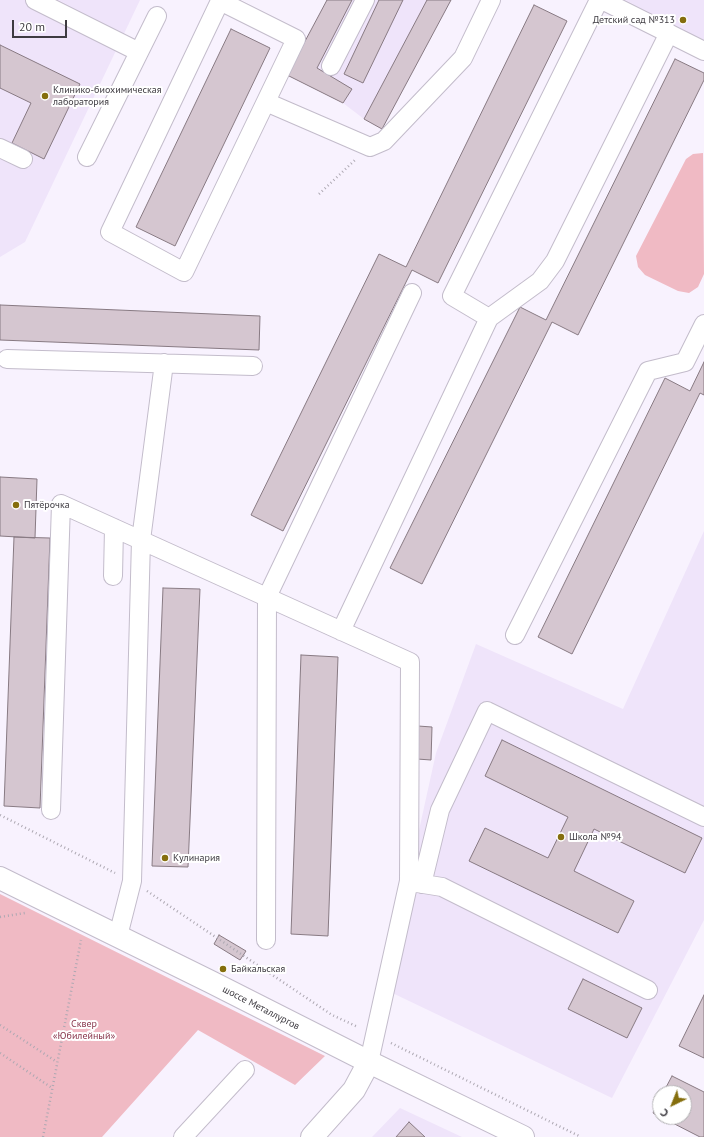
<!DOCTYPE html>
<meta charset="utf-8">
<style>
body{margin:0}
#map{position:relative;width:704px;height:1137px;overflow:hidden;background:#f8f2fe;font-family:"PT Sans",sans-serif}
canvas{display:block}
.north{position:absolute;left:652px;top:1085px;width:40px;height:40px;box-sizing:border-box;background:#fff;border:1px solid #b2b1b3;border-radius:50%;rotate:223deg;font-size:11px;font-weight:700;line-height:16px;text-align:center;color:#3e3b41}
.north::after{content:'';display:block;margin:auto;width:14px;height:18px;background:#856e0d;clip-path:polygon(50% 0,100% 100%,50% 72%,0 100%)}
.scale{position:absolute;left:12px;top:20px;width:55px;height:18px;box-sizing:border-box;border:2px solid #3e3b41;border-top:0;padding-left:5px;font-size:12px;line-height:14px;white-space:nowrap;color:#3e3b41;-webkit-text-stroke:3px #fff;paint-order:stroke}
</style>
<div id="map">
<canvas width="704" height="1137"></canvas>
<div class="north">С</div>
<div class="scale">20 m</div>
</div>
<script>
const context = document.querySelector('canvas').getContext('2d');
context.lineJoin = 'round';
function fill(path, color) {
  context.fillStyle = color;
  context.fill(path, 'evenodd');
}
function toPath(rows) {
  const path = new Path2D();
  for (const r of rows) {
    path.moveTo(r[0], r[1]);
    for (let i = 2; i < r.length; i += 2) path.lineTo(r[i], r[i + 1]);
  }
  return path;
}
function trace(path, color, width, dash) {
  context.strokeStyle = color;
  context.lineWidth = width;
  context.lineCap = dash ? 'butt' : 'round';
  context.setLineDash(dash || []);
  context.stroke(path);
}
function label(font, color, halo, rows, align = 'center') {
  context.font = font + ' "PT Sans",sans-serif';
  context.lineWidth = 4;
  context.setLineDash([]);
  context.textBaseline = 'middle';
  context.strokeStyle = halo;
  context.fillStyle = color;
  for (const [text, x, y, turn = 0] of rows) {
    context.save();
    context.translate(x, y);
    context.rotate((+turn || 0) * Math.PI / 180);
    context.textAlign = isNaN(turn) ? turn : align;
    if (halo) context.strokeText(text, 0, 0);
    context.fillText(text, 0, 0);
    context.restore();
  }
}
fill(toPath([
 [0,0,140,0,25,242,0,257],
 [327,0,451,0,382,129,364,119,343,103,287,75],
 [619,0,704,0,704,40],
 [704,531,704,920,612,1098,384,989,436,753,476,644,623,709],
 [400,1108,462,1137,372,1137]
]), '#efe4fa');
fill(toPath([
 [703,153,704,274,698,287,689,293,678,291,645,275,638,267,636,256,686,159,693,154],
 [0,894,325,1056,295,1085,198,1030,102,1137,0,1137]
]), '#f0bac4');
const building = toPath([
 [327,0,352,0,317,68,352,89,343,103,287,75,327,0],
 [379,0,403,0,363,83,344,74,379,0],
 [427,0,451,0,382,129,364,119,427,0],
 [534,5,567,21,438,283,412,270,283,531,251,515,379,254,406,267,534,5],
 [231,29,270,48,175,246,136,227,231,29],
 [0,45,80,84,44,159,12,143,31,103,0,88,0,45],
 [675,59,704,73,704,80,578,335,552,322,422,584,390,568,520,307,546,320,675,59],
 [0,305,260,316,259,350,0,340,0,305],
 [704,362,704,395,700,393,572,654,538,637,665,378,690,391,704,362],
 [0,477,37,479,35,538,0,536,0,477],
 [14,537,50,538,40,808,4,806,14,537],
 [163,588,200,589,188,867,152,866,163,588],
 [301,655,338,657,328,936,291,934,301,655],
 [418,726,432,727,431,760,417,759,418,726],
 [502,740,702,838,685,873,594,829,574,871,634,901,618,933,469,861,485,828,548,858,568,817,485,776,502,740],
 [219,935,246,951,240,960,214,944,219,935],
 [583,979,642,1008,627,1038,568,1009,583,979],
 [704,995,704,1058,679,1046,704,995],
 [672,1076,704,1092,704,1137,700,1137,661,1117,684,1117,684,1093,663,1093,672,1076],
 [660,1099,660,1117,653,1113,660,1099],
 [409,1122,425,1137,396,1137,409,1122]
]);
fill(building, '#d5c6d0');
trace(building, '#887a83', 1);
const minor = toPath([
 [35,0,139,52],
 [602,0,704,51],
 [220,1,296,39,184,272,110,232,220,1],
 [331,66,365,0],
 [266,102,370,147,384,141,463,58,491,0],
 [0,148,23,159],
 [87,157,157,16],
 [489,318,452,296,599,0],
 [7,359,253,366],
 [113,576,114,528],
 [341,631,489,318,540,281,555,261,669,33],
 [515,635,648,371,685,362,704,324],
 [51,810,61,504,410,662,409,881,369,1062],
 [411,882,442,887,648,990],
 [422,884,440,810,487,711,704,817],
 [118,936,132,881,141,540,164,363],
 [266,940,267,597,412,293],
 [183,1137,245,1070]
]);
const major = toPath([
 [0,878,211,982,369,1062,523,1137],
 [312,1137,354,1090,369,1062]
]);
trace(minor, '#c3bccb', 20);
trace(major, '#c3bccb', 24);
trace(toPath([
 [319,194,356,159],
 [0,815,115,873],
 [147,891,332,1015,358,1027],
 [0,917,25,913],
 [0,1025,57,1062],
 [391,1043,581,1137],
 [0,1053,52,1088],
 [43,1137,81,940]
]), '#ada8b2', 2.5, [1, 3]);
trace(minor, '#fff', 18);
trace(major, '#fff', 22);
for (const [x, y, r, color] of [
 [683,20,4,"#856e0d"],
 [45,96,4,"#856e0d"],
 [16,505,4,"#856e0d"],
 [561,837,4,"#856e0d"],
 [165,858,4,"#856e0d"],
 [223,969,4,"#856e0d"]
]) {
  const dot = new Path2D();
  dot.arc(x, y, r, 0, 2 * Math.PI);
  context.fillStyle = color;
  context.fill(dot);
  trace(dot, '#fff', 1.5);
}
label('10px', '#3e3b41', '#fff', [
 ["Детский сад №313",675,20,"right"],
 ["Клинико-биохимическая",53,90],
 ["лаборатория",53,102],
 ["Пятёрочка",24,505],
 ["Школа №94",569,837],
 ["Кулинария",173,858],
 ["Байкальская",231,969]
], 'left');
label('10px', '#3e3b41', '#fff', [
 ["шоссе Металлургов",261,1008,27]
]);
label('10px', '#88354b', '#fff', [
 ["Сквер",84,1024],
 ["«Юбилейный»",84,1036]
]);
</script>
